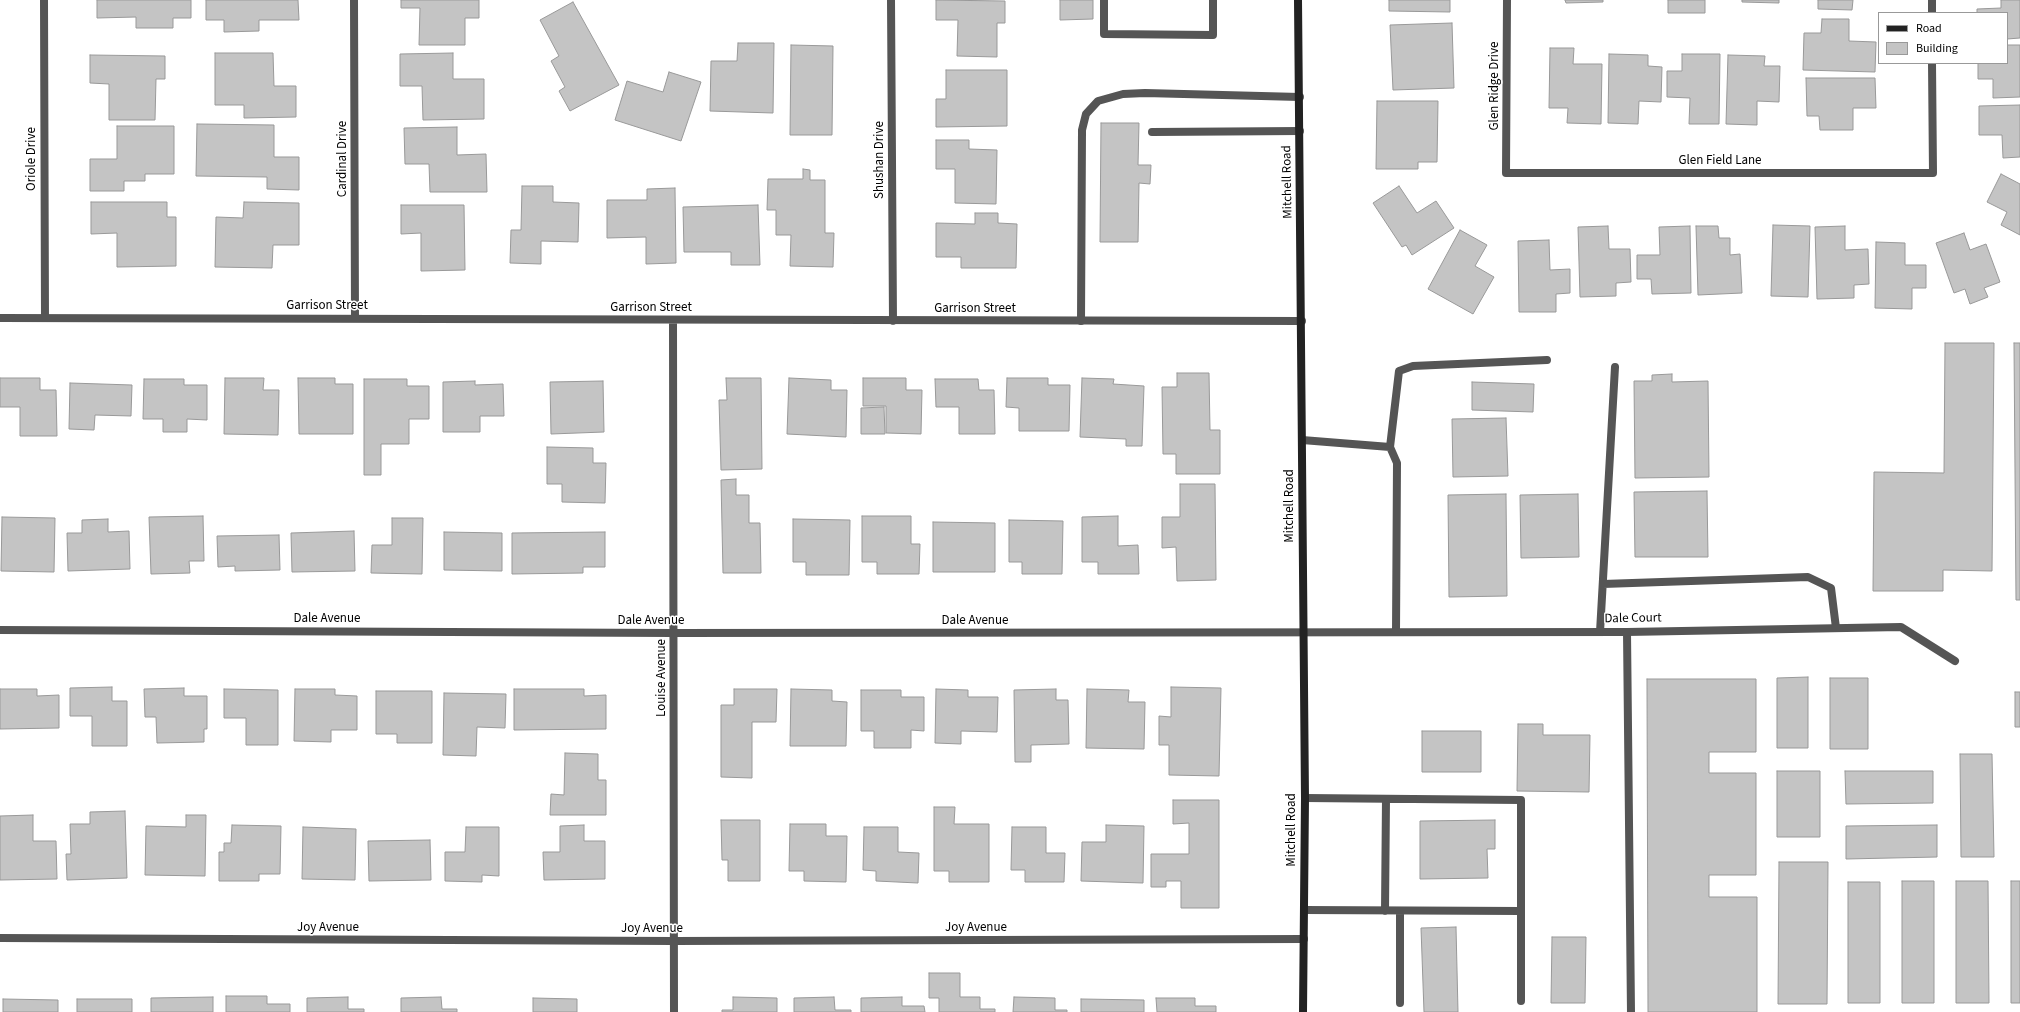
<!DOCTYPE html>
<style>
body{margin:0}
#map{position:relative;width:2020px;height:1012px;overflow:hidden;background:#fff;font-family:"Source Sans 3",sans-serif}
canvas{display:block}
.legend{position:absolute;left:1878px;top:12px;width:130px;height:52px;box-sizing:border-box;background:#fff;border:1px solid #999;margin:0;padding:5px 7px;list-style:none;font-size:12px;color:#000}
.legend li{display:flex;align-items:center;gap:8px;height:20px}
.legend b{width:20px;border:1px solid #999}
</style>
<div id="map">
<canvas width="2020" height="1012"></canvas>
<ul class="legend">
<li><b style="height:5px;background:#222"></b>Road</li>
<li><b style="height:11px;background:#c4c4c4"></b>Building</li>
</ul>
</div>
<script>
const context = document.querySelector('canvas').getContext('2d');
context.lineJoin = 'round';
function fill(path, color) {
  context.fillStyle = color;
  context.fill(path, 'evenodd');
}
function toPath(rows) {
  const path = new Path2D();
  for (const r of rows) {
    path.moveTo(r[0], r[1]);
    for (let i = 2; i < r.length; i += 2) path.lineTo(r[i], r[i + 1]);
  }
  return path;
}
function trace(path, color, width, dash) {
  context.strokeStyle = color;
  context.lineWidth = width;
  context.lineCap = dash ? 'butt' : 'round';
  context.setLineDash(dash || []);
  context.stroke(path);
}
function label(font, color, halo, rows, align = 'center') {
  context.font = font + ' "Source Sans 3",sans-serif';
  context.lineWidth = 3;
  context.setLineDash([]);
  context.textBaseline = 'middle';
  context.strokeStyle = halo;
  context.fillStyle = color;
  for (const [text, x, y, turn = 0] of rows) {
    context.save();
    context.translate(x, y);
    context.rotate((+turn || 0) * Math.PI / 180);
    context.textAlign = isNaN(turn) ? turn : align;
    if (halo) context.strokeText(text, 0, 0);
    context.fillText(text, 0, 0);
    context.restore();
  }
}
const building = toPath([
 [97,0,191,0,191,18,173,18,173,28,136,28,136,17,97,18,97,0],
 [206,0,298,0,299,20,259,20,259,31,224,32,224,20,206,20,206,0],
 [401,0,479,0,479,18,465,18,465,45,419,45,420,8,401,8,401,0],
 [936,0,1005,1,1005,23,997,23,997,57,957,56,958,20,936,20,936,0],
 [1060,0,1093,0,1093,19,1060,20,1060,0],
 [1389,0,1450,0,1450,12,1389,11,1389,0],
 [1565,0,1603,0,1603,2,1566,3,1565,0],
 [1668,0,1705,0,1705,13,1668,13,1668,0],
 [1742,0,1779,0,1779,3,1742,2,1742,0],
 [1818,0,1853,0,1852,10,1818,9,1818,0],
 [2001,0,2020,0,2020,38,2007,39,2007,13,1977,13,1977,9,2001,8,2001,0],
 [573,2,619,85,570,111,559,91,565,87,551,61,559,56,540,20,573,2],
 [1822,19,1849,19,1849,41,1876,42,1875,72,1803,70,1804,33,1821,33,1822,19],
 [1452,23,1454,88,1393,90,1390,25,1452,23],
 [738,43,774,43,773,113,710,111,711,61,737,61,738,43],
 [791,45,833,46,832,135,790,135,791,45],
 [2007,45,2020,45,2020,97,1993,98,1993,79,1978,79,1978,63,2007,63,2007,45],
 [1550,48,1574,48,1573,64,1602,64,1601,124,1567,123,1568,108,1549,108,1550,48],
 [215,53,273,53,274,86,296,86,296,117,244,118,244,105,215,105,215,53],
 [453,53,453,79,484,79,484,119,423,120,422,86,400,86,400,54,453,53],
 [1609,54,1648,55,1648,66,1662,67,1661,102,1639,101,1638,124,1608,123,1609,54],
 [1682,54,1720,54,1719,124,1689,124,1690,98,1667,97,1667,71,1682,71,1682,54],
 [90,55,165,56,165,79,156,79,155,120,109,120,109,84,90,83,90,55],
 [1728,55,1765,56,1764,66,1780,66,1779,102,1757,101,1757,125,1726,124,1728,55],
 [946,70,1007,70,1007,126,936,127,936,99,946,99,946,70],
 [669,72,701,82,681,141,615,120,627,81,663,92,669,72],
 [1806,78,1875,78,1876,108,1853,108,1853,130,1820,130,1819,116,1807,116,1806,78],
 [1377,101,1438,101,1437,162,1418,162,1418,169,1376,169,1377,101],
 [2020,105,2020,157,2003,158,2002,135,1979,135,1979,106,2020,105],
 [1101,123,1139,123,1138,165,1151,165,1150,184,1139,183,1138,242,1100,242,1101,123],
 [197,124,274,125,274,157,299,157,299,190,267,189,267,177,196,176,197,124],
 [117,126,174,126,174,174,145,174,145,181,124,181,124,191,90,191,90,159,117,159,117,126],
 [457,127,457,155,486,154,487,192,430,192,429,164,405,164,404,128,457,127],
 [936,140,969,140,969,149,997,150,996,204,955,203,955,169,936,169,936,140],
 [803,169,810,170,810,180,825,180,825,233,834,233,833,267,790,266,791,235,776,235,776,210,767,210,768,179,803,179,803,169],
 [2001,174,2020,184,2020,235,2001,225,2007,212,1987,202,2001,174],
 [522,186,553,186,553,202,579,203,578,242,541,241,541,264,510,263,511,230,521,230,522,186],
 [1399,186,1417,213,1436,201,1454,228,1412,255,1406,245,1402,247,1373,203,1399,186],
 [675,188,676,263,646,264,646,237,607,238,607,200,647,200,647,189,675,188],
 [91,202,167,202,167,217,176,217,176,266,117,267,117,233,91,234,91,202],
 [244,202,299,203,299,245,273,245,272,268,215,267,216,217,243,218,244,202],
 [401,205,464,205,465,270,421,271,421,233,401,234,401,205],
 [758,205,760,265,731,265,731,252,684,252,683,207,758,205],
 [975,213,998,213,998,223,1017,224,1016,268,961,268,961,257,936,257,936,223,975,224,975,213],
 [1773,225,1810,226,1808,297,1771,296,1773,225],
 [1608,226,1609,249,1630,249,1631,282,1616,283,1616,296,1580,297,1578,227,1608,226],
 [1690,226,1691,293,1652,294,1651,279,1637,279,1637,255,1660,255,1659,227,1690,226],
 [1696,226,1718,226,1719,238,1730,238,1730,255,1740,254,1742,293,1698,295,1696,226],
 [1845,226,1845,250,1868,249,1869,284,1854,285,1854,298,1817,299,1815,227,1845,226],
 [1460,230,1487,245,1475,266,1494,277,1473,314,1428,289,1460,230],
 [1964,233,1970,250,1986,244,2000,282,1984,288,1988,297,1970,304,1965,289,1954,293,1936,243,1964,233],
 [1549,240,1550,270,1570,269,1570,293,1556,294,1556,312,1519,312,1518,241,1549,240],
 [1876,242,1905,243,1905,265,1926,265,1926,288,1912,288,1912,309,1875,308,1876,242],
 [1945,343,1994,343,1992,571,1943,570,1943,591,1873,591,1874,472,1944,473,1945,343],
 [2014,343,2020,343,2020,600,2016,600,2014,343],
 [1177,373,1209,373,1210,430,1220,430,1220,474,1176,474,1176,454,1163,454,1162,387,1177,387,1177,373],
 [1672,374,1672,382,1708,381,1709,477,1635,478,1634,381,1652,381,1652,375,1672,374],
 [0,378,40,378,40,390,56,390,57,436,20,436,20,407,0,407,0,378],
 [225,378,264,378,263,390,279,390,278,435,224,434,225,378],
 [298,378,335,378,335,384,353,384,353,434,299,434,298,378],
 [726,378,761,378,762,469,721,470,719,400,727,400,726,378],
 [789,378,831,380,831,390,847,390,846,437,787,434,789,378],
 [863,378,906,378,906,390,922,390,921,434,886,433,886,406,863,406,863,378],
 [1007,378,1048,378,1048,385,1070,385,1069,431,1019,431,1019,408,1006,407,1007,378],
 [1082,378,1114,379,1113,384,1144,386,1142,446,1126,446,1126,439,1080,437,1082,378],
 [144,379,184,379,184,385,207,385,207,420,187,419,187,432,163,432,163,419,143,419,144,379],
 [364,379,407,379,407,386,429,386,429,419,409,419,409,444,381,444,381,475,364,475,364,379],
 [935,379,978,379,979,390,994,390,995,434,959,434,959,407,936,407,935,379],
 [475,381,475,385,503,384,504,416,480,416,480,432,443,432,443,382,475,381],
 [603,381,604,432,551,434,550,382,603,381],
 [1472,382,1534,384,1533,412,1472,410,1472,382],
 [70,383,132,385,131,416,95,415,94,430,69,429,70,383],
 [884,407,885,434,861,434,861,408,884,407],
 [1506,418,1508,476,1453,477,1452,419,1506,418],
 [547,447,593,448,593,463,606,463,605,503,562,502,562,484,547,484,547,447],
 [736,479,736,495,749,495,749,523,760,523,761,573,723,573,721,480,736,479],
 [1180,484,1215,484,1216,580,1177,581,1176,547,1162,548,1162,517,1180,517,1180,484],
 [1707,491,1708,557,1635,557,1634,492,1707,491],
 [1506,494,1507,596,1449,597,1448,495,1506,494],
 [1578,494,1579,557,1521,558,1520,495,1578,494],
 [203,516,204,561,189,561,190,573,151,574,149,517,203,516],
 [862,516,911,516,911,544,920,544,919,574,877,574,877,562,862,562,862,516],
 [1118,516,1118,546,1138,545,1139,574,1098,574,1098,562,1082,562,1082,517,1118,516],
 [2,517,55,518,54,572,1,571,2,517],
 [392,518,423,518,422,574,371,573,372,545,392,545,392,518],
 [108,519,108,532,129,531,130,569,68,571,67,533,82,533,82,520,108,519],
 [793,519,850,520,849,575,806,575,806,562,793,562,793,519],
 [1009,520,1063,521,1062,574,1022,574,1022,562,1009,562,1009,520],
 [933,522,995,523,995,572,933,572,933,522],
 [354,531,355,571,292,572,291,533,354,531],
 [444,532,502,533,502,571,444,570,444,532],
 [605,532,605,567,583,567,583,573,512,574,512,533,605,532],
 [279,535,280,570,235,571,235,566,218,567,217,536,279,535],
 [1808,677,1808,748,1777,748,1777,678,1808,677],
 [1830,678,1868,678,1868,749,1830,749,1830,678],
 [1647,679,1756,679,1756,752,1709,752,1709,773,1756,773,1756,875,1709,875,1709,897,1757,897,1757,1012,1648,1012,1647,679],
 [112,687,112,701,127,701,127,746,92,746,92,716,70,716,70,688,112,687],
 [1171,687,1221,688,1219,776,1169,775,1169,745,1159,745,1159,716,1171,717,1171,687],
 [184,688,184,696,207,696,207,729,204,729,204,742,157,743,156,717,145,717,144,689,184,688],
 [0,689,37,689,37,696,59,695,59,728,0,729,0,689],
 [224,689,278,690,278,745,246,745,246,718,224,718,224,689],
 [295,689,335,689,335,695,357,696,357,730,331,730,331,742,294,741,295,689],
 [514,689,584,689,584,696,606,695,606,729,514,730,514,689],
 [734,689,777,689,776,722,752,722,752,778,721,777,721,705,734,705,734,689],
 [791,689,832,690,832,701,847,702,846,746,790,746,791,689],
 [936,689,968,690,968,697,998,697,997,732,961,731,961,744,935,743,936,689],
 [1056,689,1056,700,1068,700,1069,744,1031,745,1031,762,1015,762,1014,690,1056,689],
 [1087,689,1129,690,1128,702,1145,702,1144,749,1086,748,1087,689],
 [861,690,901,690,901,697,924,697,924,731,911,730,911,748,874,748,874,731,861,731,861,690],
 [376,691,432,691,432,743,397,743,397,734,376,734,376,691],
 [2015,692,2020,692,2020,727,2015,727,2015,692],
 [444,693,506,694,505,728,477,727,476,756,443,755,444,693],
 [1518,724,1543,724,1543,735,1590,735,1589,792,1517,791,1518,724],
 [1422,731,1481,731,1481,772,1422,772,1422,731],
 [565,753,598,754,598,780,606,780,606,815,550,815,551,794,564,795,565,753],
 [1960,754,1992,754,1994,857,1961,857,1960,754],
 [1777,771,1820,771,1820,837,1777,837,1777,771],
 [1845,771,1933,771,1933,803,1846,804,1845,771],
 [1173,800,1219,800,1219,908,1181,908,1181,881,1166,881,1166,887,1151,887,1151,854,1189,854,1189,823,1173,824,1173,800],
 [934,807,955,807,954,824,989,824,989,882,949,882,949,871,934,871,934,807],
 [125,811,127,878,67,880,66,854,71,854,70,824,90,824,90,812,125,811],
 [33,815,33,841,56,841,57,879,0,880,0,816,33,815],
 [186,815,206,815,205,876,145,875,146,826,186,827,186,815],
 [721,820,760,820,760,881,728,881,728,860,722,860,721,820],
 [1495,820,1495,849,1487,849,1488,878,1420,879,1420,821,1495,820],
 [790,824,826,824,826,836,847,836,846,882,804,881,804,871,789,871,790,824],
 [232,825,281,826,280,874,259,874,259,881,219,881,219,852,224,852,224,843,231,843,232,825],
 [584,825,584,841,605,841,605,879,544,880,543,852,560,852,560,826,584,825],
 [1106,825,1144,826,1143,883,1081,881,1082,842,1106,842,1106,825],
 [1937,825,1937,857,1846,859,1846,826,1937,825],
 [303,827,356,829,355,880,302,879,303,827],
 [466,827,499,827,499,876,482,875,482,882,445,881,445,852,465,852,466,827],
 [864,827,898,827,898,852,919,853,918,883,876,881,876,871,863,870,864,827],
 [1012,827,1046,827,1046,853,1065,853,1064,882,1025,882,1025,870,1011,870,1012,827],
 [430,840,431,880,369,881,368,841,430,840],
 [1779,862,1828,862,1827,1004,1778,1004,1779,862],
 [1902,881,1934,881,1934,1003,1902,1003,1902,881],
 [1956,881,1988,881,1989,1003,1956,1003,1956,881],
 [2011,881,2020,881,2020,1003,2011,1003,2011,881],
 [1848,882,1880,882,1880,1003,1848,1003,1848,882],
 [1456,927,1458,1012,1424,1012,1421,928,1456,927],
 [1552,937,1586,937,1585,1003,1551,1003,1552,937],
 [929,973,960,973,960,997,980,997,980,1009,995,1009,995,1012,939,1012,939,998,929,998,929,973],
 [226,996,267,996,267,1004,290,1004,290,1012,226,1012,226,996],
 [213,997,213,1012,151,1012,151,998,213,997],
 [348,997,348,1009,364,1009,364,1012,307,1012,307,998,348,997],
 [441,997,442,1009,457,1009,457,1012,401,1012,401,998,441,997],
 [733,997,777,998,777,1012,722,1012,722,1010,733,1010,733,997],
 [834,997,835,1010,851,1010,851,1012,794,1012,794,998,834,997],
 [902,997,902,1006,924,1006,925,1012,861,1012,861,998,902,997],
 [1014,997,1055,998,1055,1010,1067,1010,1067,1012,1013,1012,1014,997],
 [533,998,577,999,577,1012,533,1012,533,998],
 [1156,998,1195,998,1195,1006,1216,1006,1216,1012,1157,1012,1156,998],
 [3,999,58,1000,58,1012,3,1012,3,999],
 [77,999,132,999,132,1012,77,1012,77,999],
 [1081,999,1144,1000,1144,1012,1081,1012,1081,999]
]);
fill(building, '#c4c4c4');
trace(building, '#999', 1);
trace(toPath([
 [1104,0,1104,34,1213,35,1213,0],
 [1152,132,1300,131],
 [1081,321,1082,130,1086,114,1098,101,1123,94,1145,93,1300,97],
 [1302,440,1390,447,1397,463,1396,632],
 [1390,447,1399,371,1413,366,1547,360],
 [1603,584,1808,577,1831,588,1836,628],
 [1600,632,1615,367],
 [1627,632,1631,1012],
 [1305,798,1521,800,1521,911],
 [1304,910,1521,911,1521,1001],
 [1385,911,1386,799],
 [1400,911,1400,1003]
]), '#555', 8);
trace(toPath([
 [44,0,45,318],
 [354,0,355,318],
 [891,0,893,321],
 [1507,0,1506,173,1933,173,1932,63],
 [1932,0,1932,13],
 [0,318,1302,321],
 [673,320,674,1012],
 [0,630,673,633,1627,632,1901,627,1955,661],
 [0,938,674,941,1304,939]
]), '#555', 8);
trace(toPath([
 [1298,0,1305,798,1303,1012]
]), '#222', 8);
label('13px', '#000', '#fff', [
 ["Glen Ridge Drive",1495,86,-90],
 ["Oriole Drive",32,159,-90],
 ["Cardinal Drive",343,159,-90],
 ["Shushan Drive",880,160,-90],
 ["Glen Field Lane",1720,161],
 ["Mitchell Road",1288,182,-91],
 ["Garrison Street",327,306],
 ["Garrison Street",651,308],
 ["Garrison Street",975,309],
 ["Mitchell Road",1290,506,-90],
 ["Dale Avenue",327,619],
 ["Dale Court",1633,619,-1],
 ["Dale Avenue",651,621],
 ["Dale Avenue",975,621],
 ["Louise Avenue",662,678,-90],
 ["Mitchell Road",1292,830,-90],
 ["Joy Avenue",328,928],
 ["Joy Avenue",976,928],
 ["Joy Avenue",652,929]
]);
</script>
